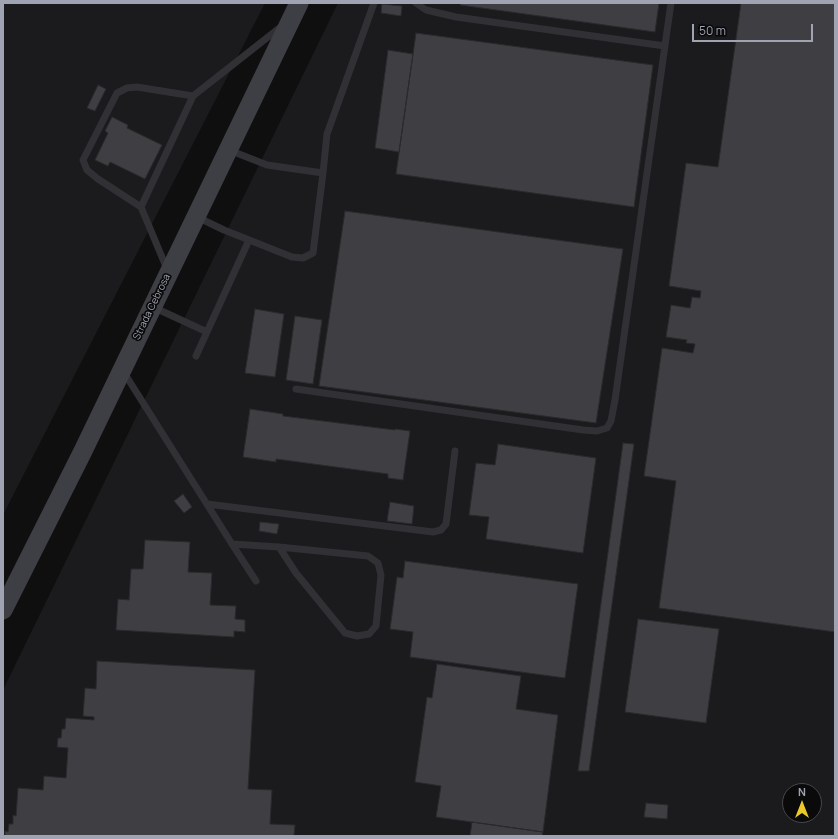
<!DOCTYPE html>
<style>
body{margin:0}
#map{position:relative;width:838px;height:839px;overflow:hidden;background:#0f0f10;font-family:Manrope,sans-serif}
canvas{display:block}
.frame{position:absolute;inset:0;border:4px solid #a0a3b1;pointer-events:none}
.north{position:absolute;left:782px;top:783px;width:40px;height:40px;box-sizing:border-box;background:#0a0a0b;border:1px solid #46474d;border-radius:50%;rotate:0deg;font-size:11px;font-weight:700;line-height:16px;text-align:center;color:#a0a3b1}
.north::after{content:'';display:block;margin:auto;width:14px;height:18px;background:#edc82b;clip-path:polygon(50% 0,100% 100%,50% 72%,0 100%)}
.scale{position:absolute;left:692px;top:24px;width:121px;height:18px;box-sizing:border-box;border:2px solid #a0a3b1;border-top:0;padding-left:5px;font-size:12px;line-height:14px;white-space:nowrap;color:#a0a3b1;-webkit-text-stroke:3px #0a0a0b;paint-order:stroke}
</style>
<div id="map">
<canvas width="838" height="839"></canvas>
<div class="frame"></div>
<div class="north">N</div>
<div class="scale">50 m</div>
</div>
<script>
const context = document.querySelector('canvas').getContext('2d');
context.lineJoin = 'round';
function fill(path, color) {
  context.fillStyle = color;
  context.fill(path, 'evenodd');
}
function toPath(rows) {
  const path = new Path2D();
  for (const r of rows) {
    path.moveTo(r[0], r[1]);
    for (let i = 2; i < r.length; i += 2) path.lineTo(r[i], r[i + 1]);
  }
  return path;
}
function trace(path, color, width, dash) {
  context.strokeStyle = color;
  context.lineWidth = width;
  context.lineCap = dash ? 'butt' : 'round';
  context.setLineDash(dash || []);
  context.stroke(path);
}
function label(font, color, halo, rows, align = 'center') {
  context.font = font + ' Manrope,sans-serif';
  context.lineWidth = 3.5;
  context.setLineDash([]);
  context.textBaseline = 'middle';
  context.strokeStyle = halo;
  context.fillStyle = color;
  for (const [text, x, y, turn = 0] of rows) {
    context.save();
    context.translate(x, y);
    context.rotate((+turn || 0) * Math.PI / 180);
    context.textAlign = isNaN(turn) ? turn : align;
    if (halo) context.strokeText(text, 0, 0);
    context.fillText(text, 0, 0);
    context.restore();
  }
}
fill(toPath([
 [3,3,265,3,3,515],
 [338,3,835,3,835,836,3,836,3,690],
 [790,791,814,791,814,815,790,815]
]), '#1b1b1d');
const building = toPath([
 [461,3,659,3,655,32,460,5,461,3],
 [741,3,835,3,835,632,659,608,676,481,644,476,662,348,693,353,695,344,686,343,687,340,666,337,671,305,690,308,692,297,700,298,701,291,669,286,686,163,718,167,741,3],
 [382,4,402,6,401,16,381,13,382,4],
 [416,33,653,65,634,207,396,174,416,33],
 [388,50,413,54,399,152,375,148,388,50],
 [98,85,106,89,95,111,87,108,98,85],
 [112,117,128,125,127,128,162,145,145,179,110,162,108,166,95,160,108,133,105,131,112,117],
 [345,211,623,249,596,423,319,386,345,211],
 [255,309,284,314,275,377,245,373,255,309],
 [295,316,322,320,313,384,286,380,295,316],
 [250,409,283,414,283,416,395,430,395,429,410,431,403,480,388,478,388,474,276,459,276,462,243,457,250,409],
 [623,443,634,444,589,771,578,771,623,443],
 [498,444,596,458,583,553,486,539,489,517,469,515,476,463,495,465,498,444],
 [183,494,192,507,184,513,174,501,183,494],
 [390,502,414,506,412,524,387,521,390,502],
 [260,522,279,524,277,534,259,531,260,522],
 [145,540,190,542,188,572,212,573,210,605,236,606,235,619,245,620,245,632,234,631,234,637,116,630,118,599,129,600,131,569,143,569,145,540],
 [405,561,578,584,565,678,410,657,413,632,390,629,397,577,403,578,405,561],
 [638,619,719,629,706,723,625,712,638,619],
 [97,661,255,670,248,789,272,790,270,824,295,825,294,836,5,836,5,831,8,832,9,824,13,824,13,815,16,816,18,788,43,790,44,776,66,778,68,748,57,747,58,738,61,738,62,729,65,729,66,718,94,720,94,717,83,716,85,688,96,689,97,661],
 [437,664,521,676,516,709,558,715,543,832,436,817,441,786,415,782,427,697,432,698,437,664],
 [646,803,668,805,667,819,644,817,646,803],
 [472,822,543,832,542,836,470,836,472,822]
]);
fill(building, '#3e3e43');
trace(building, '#2a292c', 1);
trace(toPath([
 [416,3,426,10,456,17,665,46],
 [229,150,267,165,323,173,327,134,374,3],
 [141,207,193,96],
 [197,217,224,230,292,257,303,258,313,253,323,173],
 [167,269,141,207,98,179,87,170,83,160,117,93,127,88,137,87,193,96,282,26],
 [153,307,207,332],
 [196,356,249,240],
 [123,371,232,544,256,581],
 [296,389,583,430,597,431,607,428,611,421,615,400,671,3],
 [207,504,433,532,441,530,446,524,455,451],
 [232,544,279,547,368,556,378,563,381,575,376,626,369,634,357,636,345,633,296,573,279,547]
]), '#303035', 7);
trace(toPath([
 [3,610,83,451,299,3]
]), '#3e3f45', 19);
label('10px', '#a0a3b1', '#0a0a0b', [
 ["Strada Cebrosa",152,307,-64]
]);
</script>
